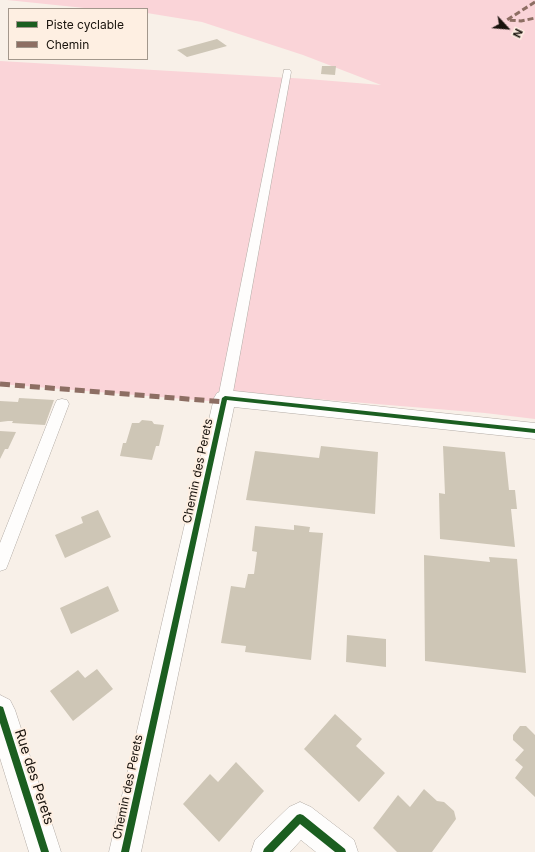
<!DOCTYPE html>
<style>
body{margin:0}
#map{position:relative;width:535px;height:852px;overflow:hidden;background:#f8f0e8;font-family:Inter,sans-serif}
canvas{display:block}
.legend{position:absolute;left:8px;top:8px;width:140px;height:52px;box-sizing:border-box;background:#feefe2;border:1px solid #a2978c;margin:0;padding:5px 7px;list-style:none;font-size:12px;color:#18120c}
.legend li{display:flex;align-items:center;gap:8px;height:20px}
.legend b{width:20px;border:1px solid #a2978c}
.north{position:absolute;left:487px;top:8px;width:40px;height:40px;-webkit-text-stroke:3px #feefe2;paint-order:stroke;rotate:116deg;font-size:11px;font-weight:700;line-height:16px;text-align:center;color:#18120c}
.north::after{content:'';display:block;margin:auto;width:14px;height:18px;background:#18120c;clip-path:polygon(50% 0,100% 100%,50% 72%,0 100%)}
</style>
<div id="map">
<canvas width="535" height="852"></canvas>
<ul class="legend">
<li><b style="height:5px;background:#1b5e20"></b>Piste cyclable</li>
<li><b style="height:5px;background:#8d6e63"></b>Chemin</li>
</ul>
<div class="north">N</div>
</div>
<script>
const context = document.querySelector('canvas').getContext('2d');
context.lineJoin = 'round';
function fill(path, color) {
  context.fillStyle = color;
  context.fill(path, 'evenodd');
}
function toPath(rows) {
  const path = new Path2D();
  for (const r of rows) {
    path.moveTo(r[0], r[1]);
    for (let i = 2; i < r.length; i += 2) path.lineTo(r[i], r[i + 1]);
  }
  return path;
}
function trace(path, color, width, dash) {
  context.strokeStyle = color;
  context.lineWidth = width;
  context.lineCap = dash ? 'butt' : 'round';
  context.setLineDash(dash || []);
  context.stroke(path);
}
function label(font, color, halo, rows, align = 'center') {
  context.font = font + ' Inter,sans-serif';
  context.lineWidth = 4;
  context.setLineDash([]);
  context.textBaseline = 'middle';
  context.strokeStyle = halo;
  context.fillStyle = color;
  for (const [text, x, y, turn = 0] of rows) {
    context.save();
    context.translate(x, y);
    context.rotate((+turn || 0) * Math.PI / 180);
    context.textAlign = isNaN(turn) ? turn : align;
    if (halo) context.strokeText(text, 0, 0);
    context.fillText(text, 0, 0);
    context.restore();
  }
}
fill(toPath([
 [7,0,535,0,535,419,485,413,243,393,209,401,0,384,0,61,308,79,381,85,303,55,202,22,147,13,147,9,94,9]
]), '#fad4d8');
fill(toPath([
 [217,39,227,46,187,57,177,50],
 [322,66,336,66,335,75,321,74],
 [19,398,54,400,45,425,12,423,13,421,8,421,0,422,0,401,18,402],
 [142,420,152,421,154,424,164,425,159,446,156,446,152,460,120,456,123,443,126,443,132,423,139,423],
 [0,431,16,432,8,449,5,449,0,459],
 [321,446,378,452,375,514,246,500,255,451,319,458],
 [443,446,505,452,509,490,515,490,517,509,511,509,515,547,440,539,439,493,445,494],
 [98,510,111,537,65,558,55,535,83,523,81,517],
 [294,525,310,527,309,532,323,533,311,660,245,652,246,646,221,643,231,586,245,588,248,574,254,574,257,552,252,551,255,526,294,530],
 [424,555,490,562,489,557,517,559,526,673,425,661],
 [108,586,119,611,71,634,60,608],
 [347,635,386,639,386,667,346,662],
 [97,669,113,689,73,721,50,691,78,670,85,678],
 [335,714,362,739,356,746,385,773,359,802,304,749],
 [520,726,526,726,535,735,535,797,515,778,523,767,515,760,524,750,513,740,513,735],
 [236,762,264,791,219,842,183,804,210,774,218,782],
 [424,789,437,801,444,802,454,811,456,819,432,852,397,852,373,828,398,795,410,807]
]), '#cec6b6');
const service = toPath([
 [284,70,290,70,291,72,232,398,230,401,225,403,220,401,218,398,284,70],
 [62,399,67,400,69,404,8,564,6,569,0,571,0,543,55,404,57,400,62,399]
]);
const minor = toPath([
 [225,390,535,423,535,439,234,407,141,852,109,852,214,398,217,393,225,390],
 [0,695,10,700,15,710,61,852,29,852,0,758,0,695],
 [300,802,311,807,354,840,358,852,316,852,301,840,290,852,251,852,255,840,289,807,300,802]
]);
trace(service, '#b3aca6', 1);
trace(minor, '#b3aca6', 1);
fill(service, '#fefdfc');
fill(minor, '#fefdfc');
trace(toPath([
 [535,2,507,20,521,21,535,18]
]), '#8d6e63', 3, [6, 3]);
trace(toPath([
 [0,384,225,402]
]), '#8d6e63', 5, [10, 5]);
fill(toPath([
 [225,396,535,429,535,433,227,400,129,852,121,852,222,398,225,396],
 [0,706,3,707,4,710,49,852,41,852,0,723,0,706],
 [300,814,303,815,345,849,346,852,335,852,300,824,273,852,263,852,264,849,297,815,300,814]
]), '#1b5e20');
label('12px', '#18120c', '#feefe2', [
 ["Chemin des Perets",198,471,-78],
 ["Chemin des Perets",128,787,-78]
]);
label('14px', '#18120c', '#feefe2', [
 ["Rue des Perets",34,777,72]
]);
</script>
